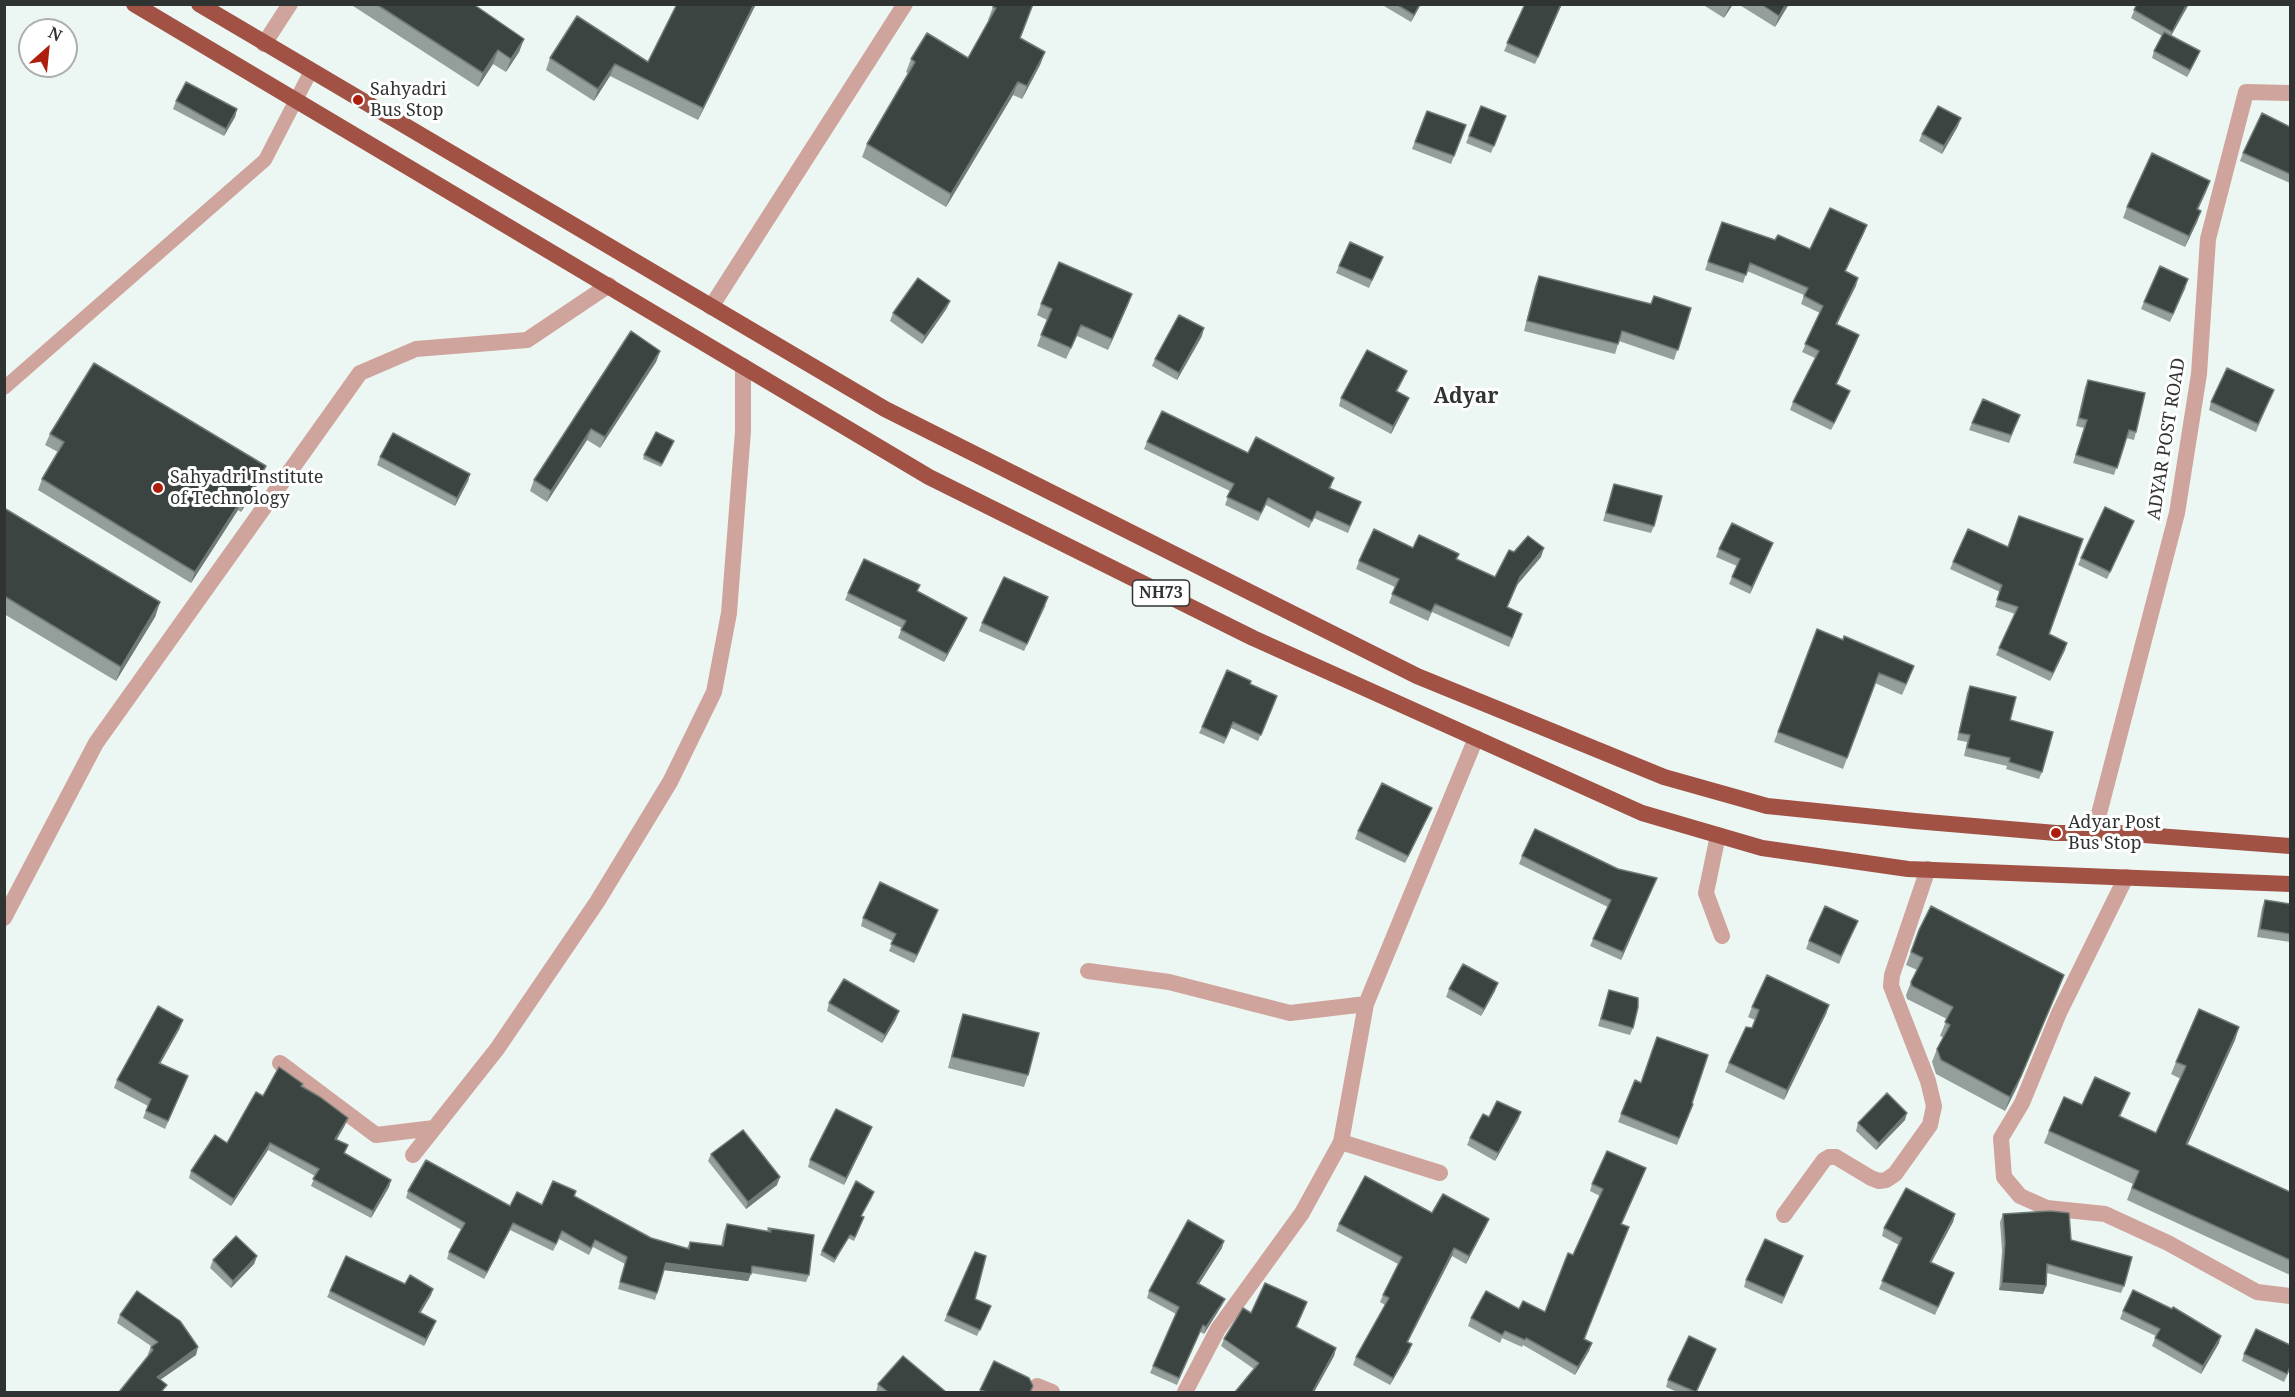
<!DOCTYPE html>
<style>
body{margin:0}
#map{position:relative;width:2295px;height:1397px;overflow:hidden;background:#ecf7f3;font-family:"Noto Serif",serif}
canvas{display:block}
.frame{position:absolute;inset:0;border:6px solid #2f3331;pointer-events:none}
.north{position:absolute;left:18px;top:18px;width:60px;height:60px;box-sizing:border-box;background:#fff;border:2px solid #acadad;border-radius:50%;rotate:27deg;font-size:16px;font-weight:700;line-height:24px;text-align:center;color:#2f3331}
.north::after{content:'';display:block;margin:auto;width:21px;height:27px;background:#ad1e0c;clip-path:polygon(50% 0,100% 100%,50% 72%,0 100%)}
</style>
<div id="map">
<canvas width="2295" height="1397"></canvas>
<div class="frame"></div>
<div class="north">N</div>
</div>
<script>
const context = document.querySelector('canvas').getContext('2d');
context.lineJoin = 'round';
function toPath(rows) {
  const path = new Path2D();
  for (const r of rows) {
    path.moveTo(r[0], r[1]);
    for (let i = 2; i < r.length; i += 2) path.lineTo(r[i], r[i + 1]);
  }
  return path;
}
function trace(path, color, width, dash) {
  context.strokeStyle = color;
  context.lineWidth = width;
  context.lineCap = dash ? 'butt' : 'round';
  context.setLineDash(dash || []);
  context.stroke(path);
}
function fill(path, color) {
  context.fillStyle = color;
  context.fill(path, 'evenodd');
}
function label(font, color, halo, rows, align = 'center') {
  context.font = font + ' "Noto Serif",serif';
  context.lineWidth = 6;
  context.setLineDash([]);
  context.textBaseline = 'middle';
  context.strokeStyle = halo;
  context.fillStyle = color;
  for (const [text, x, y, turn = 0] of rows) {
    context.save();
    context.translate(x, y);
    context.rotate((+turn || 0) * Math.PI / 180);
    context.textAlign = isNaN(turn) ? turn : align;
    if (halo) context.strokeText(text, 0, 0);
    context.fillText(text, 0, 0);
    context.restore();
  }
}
trace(toPath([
 [4,388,265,160,311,71]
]), '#cfa49c', 14);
trace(toPath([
 [264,44,290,4],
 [711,307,905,4],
 [2094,833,2177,513,2199,374,2208,239,2246,92,2290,93],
 [1718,835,1706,893,1722,936],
 [2126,877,2059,1013,2022,1103,2001,1138,2004,1177,2020,1196,2047,1208,2105,1214,2168,1243,2257,1292,2290,1296],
 [4,918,96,743,360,373,416,349,527,340,609,285],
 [1088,971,1169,982,1290,1013,1366,1004],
 [280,1063,376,1135,434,1128],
 [1341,1142,1440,1173],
 [413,1155,497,1049,597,902,670,782,714,692,729,613,743,431,743,366],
 [1784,1215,1824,1160,1829,1157,1836,1157,1871,1178,1879,1181,1886,1180,1895,1174,1930,1125,1934,1106,1928,1081,1891,986,1892,975,1928,869],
 [1037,1386,1052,1392],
 [1185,1392,1218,1329,1302,1213,1341,1142,1366,1004,1476,738]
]), '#cfa49c', 16);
trace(toPath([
 [134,4,929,477,1253,638,1642,813,1762,848,1908,869,2290,884],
 [199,4,885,409,1417,676,1664,777,1767,806,1915,821,2056,833,2117,833,2290,846]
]), '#a15244', 16);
fill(toPath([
 [350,4,473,4,524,39,519,52,506,72,493,64,478,87],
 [677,4,756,4,698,120,610,76,594,101,546,70,550,58,648,62],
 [994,4,1020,39,1045,52,1040,65,1022,99,1013,95,946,207,862,157,867,144,909,74,906,72,911,59,968,58,989,20,988,20],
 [1384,4,1421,4,1411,22,1384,6],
 [1525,4,1562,4,1535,64,1504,51],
 [1706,4,1733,4,1724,18,1705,6],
 [1738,4,1789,4,1775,27],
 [2137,4,2189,4,2171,36,2197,58,2187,77,2152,58,2154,51,2162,36,2131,18],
 [176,101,237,109,235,117,224,136,173,109],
 [1481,106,1506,116,1491,153,1466,143],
 [1427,111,1466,125,1451,164,1412,149],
 [1958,126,1942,154,1919,141,1922,134],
 [2290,127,2290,183,2240,161,2243,153],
 [2210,181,2198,210,2201,211,2197,222,2185,247,2123,218,2127,207],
 [1722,222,1775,240,1810,249,1867,225,1845,272,1858,278,1837,325,1859,335,1837,384,1850,391,1831,430,1790,410,1793,402,1815,358,1802,352,1820,313,1801,304,1804,295,1747,271,1743,283,1705,270],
 [1383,257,1369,288,1336,273,1339,266],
 [1539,276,1651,304,1691,308,1674,360,1619,341,1615,354,1524,331,1535,286],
 [2186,287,2170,322,2141,309,2144,302],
 [1132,294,1108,350,1077,336,1066,359,1037,346,1047,320,1037,315,1041,304],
 [947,308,922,344,890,321,893,313],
 [1202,336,1177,380,1152,366,1155,359],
 [660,351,656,362,600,448,587,440,547,502,530,491,534,480],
 [1404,378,1397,392,1406,405,1391,434,1339,406,1341,398],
 [2088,380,2136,432,2134,440,2126,438,2114,475,2073,463,2084,428,2076,426,2085,387],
 [2274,390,2256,432,2209,410,2211,402],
 [2020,415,2009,443,1969,430,1972,423],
 [50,434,262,477,241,512,238,510,191,583,38,490,42,479,58,452,45,445],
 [1147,442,1248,453,1332,485,1330,489,1361,502,1348,533,1314,518,1309,528,1266,505,1258,521,1225,505,1230,491,1144,449],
 [672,444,661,467,643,459,644,455],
 [380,457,470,474,468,481,455,506,377,465],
 [1614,484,1654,526,1651,533,1603,521],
 [4,508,160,602,155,617,116,681,4,614],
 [2131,528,2107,579,2078,565,2081,558],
 [1968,529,2049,634,2065,650,2050,681,1996,655,2015,614,1995,607,2000,592,1950,569],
 [1773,543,1750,594,1729,584,1737,566,1716,557,1719,549],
 [1413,548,1459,554,1456,560,1495,577,1514,552,1541,557,1517,585,1507,608,1522,614,1509,647,1432,612,1428,621,1389,603,1395,587,1356,569,1359,561],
 [917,591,967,618,964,625,944,662,898,638,902,628,845,600,848,593],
 [1046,605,1024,651,979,631,982,623],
 [1817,629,1910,677,1902,695,1875,683,1843,769,1774,742],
 [1250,684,1277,696,1258,741,1231,728,1224,744,1199,733,1202,727],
 [1970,686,2010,720,2042,772,2039,779,2006,769,2007,766,1964,756,1967,742,1957,740,1967,693],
 [1432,808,1405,863,1355,839,1358,831],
 [1522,856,1618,869,1654,885,1621,960,1590,946,1608,907,1519,864],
 [2265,900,2290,904,2290,942,2257,937,2262,908],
 [935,917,914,963,889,951,893,941,861,926,863,918],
 [1858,921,1839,964,1806,949,1809,941],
 [1919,930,2059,988,2016,1089,2005,1111,1936,1074,1932,1062,1937,1049,1943,1037,1940,1036,1947,1019,1907,999,1906,995,1911,982,1917,970,1906,965],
 [1449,989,1495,991,1481,1016,1446,997],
 [1609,990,1633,1028,1630,1035,1598,1026],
 [829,1003,896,1019,882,1043,827,1011],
 [1829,1005,1826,1014,1784,1100,1725,1072,1729,1063,1752,1028,1755,1020,1748,1017,1752,1007],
 [963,1014,1028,1075,1024,1087,948,1068,959,1025],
 [2239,1027,2235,1040,2187,1145,2290,1192,2290,1275,2127,1200,2133,1184,2044,1143,2049,1131,2082,1105,2125,1105,2120,1117,2156,1133,2181,1079,2171,1074,2176,1062],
 [180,1028,160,1064,185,1084,165,1129,143,1118,148,1106,114,1088,117,1080],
 [1635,1080,1693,1104,1677,1145,1618,1122],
 [302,1087,345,1125,337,1139,345,1153,391,1180,389,1187,371,1218,311,1186,315,1176,268,1150,231,1206,189,1178,191,1171,227,1143,263,1096],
 [1521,1112,1518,1120,1495,1161,1467,1145,1470,1138,1489,1117],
 [1905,1120,1876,1150,1856,1131,1858,1123],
 [869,1134,844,1185,808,1167,810,1160],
 [711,1154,777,1185,746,1209,708,1161],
 [1643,1176,1622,1224,1585,1339,1592,1343,1589,1351,1575,1375,1523,1345,1522,1347,1502,1338,1500,1343,1468,1326,1471,1318,1545,1312,1573,1255,1600,1196,1590,1191,1592,1184],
 [408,1191,510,1206,542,1205,574,1196,651,1238,687,1248,690,1242,721,1246,724,1231,727,1224,767,1231,768,1228,809,1275,806,1282,751,1273,748,1281,664,1270,655,1300,618,1289,625,1264,593,1247,589,1255,559,1239,553,1251,510,1230,484,1279,447,1259,449,1252,462,1230,406,1198],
 [873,1196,861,1216,864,1217,854,1241,848,1238,834,1263,820,1255,822,1251],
 [1432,1213,1486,1226,1466,1264,1452,1256,1408,1342,1409,1352,1390,1385,1353,1365,1356,1357,1385,1305,1380,1302,1383,1295,1398,1264,1336,1231,1339,1224],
 [1955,1214,1953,1222,1931,1262,1954,1273,1935,1315,1879,1289,1899,1245,1882,1236,1884,1228],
 [2003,1214,2071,1240,2124,1286,2121,1293,2047,1273,2046,1286,2043,1294,1999,1290,2002,1251,2000,1222],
 [1222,1248,1199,1284,1222,1305,1204,1334,1200,1332,1177,1385,1150,1373,1176,1314,1147,1298,1149,1291],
 [257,1256,254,1264,231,1288,210,1268,213,1260],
 [1803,1256,1782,1304,1744,1287,1746,1280],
 [405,1284,433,1289,431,1295,420,1313,433,1328,424,1346,327,1297,330,1291],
 [975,1299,988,1312,977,1336,944,1321,947,1315],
 [1307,1302,1296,1327,1336,1348,1334,1356,1314,1392,1254,1369,1221,1346,1224,1339,1251,1313],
 [2123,1311,2219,1343,2201,1374,2152,1346,2156,1336,2120,1319],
 [120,1315,196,1355,160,1380,164,1392,148,1354,151,1346,117,1323],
 [1716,1349,1697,1392,1677,1392,1666,1387,1668,1380],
 [2244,1354,2290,1369,2284,1382,2242,1361],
 [878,1384,946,1392,876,1392]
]), '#949e9a');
fill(toPath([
 [754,4,756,4,698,120,703,108],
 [1420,4,1421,4,1411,22,1414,15],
 [1561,4,1562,4,1535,64,1538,57],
 [1730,4,1733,4,1724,18,1729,7],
 [1786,4,1789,4,1775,27,1779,16],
 [2187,4,2189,4,2169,39,2172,32],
 [524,39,519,52,506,72,511,59],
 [498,50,493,64,478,87,483,73],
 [2200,51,2197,58,2187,77,2190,70],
 [1045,52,1040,65,1022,99,1027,86],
 [615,64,610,76,594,101,598,89],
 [1018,82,1013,95,946,207,951,194],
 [237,109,235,117,224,136,226,129],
 [1961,118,1958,126,1942,154,1944,146],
 [2210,181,2206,192,2193,220,2197,209],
 [2201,211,2197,222,2185,247,2189,236],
 [1867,225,1864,233,1842,279,1845,271],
 [1858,278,1856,286,1833,332,1836,324],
 [1132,294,1128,305,1108,350,1112,339],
 [950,301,947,308,922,344,925,336],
 [1204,328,1202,336,1177,380,1179,373],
 [1859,335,1856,343,1833,391,1836,384],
 [660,351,656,362,600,448,605,437],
 [1850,391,1847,398,1831,430,1834,423],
 [1409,398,1406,405,1391,434,1393,426],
 [591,429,587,440,547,502,551,491],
 [266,466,262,477,241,512,245,501],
 [470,474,468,481,455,506,457,498],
 [242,499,238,510,191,583,195,572],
 [1773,543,1770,550,1750,594,1752,587],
 [1544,548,1541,557,1517,585,1503,616,1520,577],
 [160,602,155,617,116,681,121,667],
 [967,618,964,625,944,662,947,654],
 [2067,643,2065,650,2050,681,2053,673],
 [1432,808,1429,815,1405,863,1408,856],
 [1657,878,1654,885,1621,960,1623,952],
 [938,910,935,917,914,963,917,955],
 [2064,975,2016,1089,2005,1111,2010,1097],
 [1498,983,1495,991,1481,1016,1484,1009],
 [1829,1005,1826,1014,1784,1100,1787,1090],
 [899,1011,896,1019,882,1043,885,1035],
 [183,1020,180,1028,156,1071,159,1063],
 [2239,1027,2235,1040,2182,1157,2186,1144],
 [1521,1112,1518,1120,1495,1161,1498,1153],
 [1907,1113,1905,1120,1876,1150,1879,1143],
 [348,1118,345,1125,333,1146,335,1139],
 [872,1127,869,1134,844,1185,846,1178],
 [270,1143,268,1150,231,1206,234,1199],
 [780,1177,777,1185,746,1209,748,1202],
 [391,1180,389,1187,371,1218,373,1211],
 [1955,1214,1953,1222,1928,1269,1930,1262],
 [1489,1219,1486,1226,1466,1264,1469,1256],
 [513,1223,510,1230,484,1279,487,1272],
 [1224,1241,1222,1248,1195,1290,1197,1283],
 [1454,1248,1452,1256,1404,1349,1407,1342],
 [257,1256,254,1264,231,1288,233,1281],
 [666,1263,751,1274,748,1281,663,1270],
 [2002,1283,2046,1286,2043,1294,1999,1290],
 [433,1289,431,1295,417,1319,419,1312],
 [1225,1299,1222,1305,1204,1334,1206,1327],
 [436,1321,433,1328,424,1346,426,1339],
 [2221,1336,2219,1343,2201,1374,2203,1366],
 [1592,1343,1589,1351,1575,1375,1578,1367],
 [1412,1344,1409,1352,1390,1385,1393,1378],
 [198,1347,196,1355,154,1384,157,1377],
 [1336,1348,1334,1356,1314,1392,1313,1392]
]), '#707a76');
const building = toPath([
 [376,4,473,4,524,39,511,59,498,50,483,73,376,4],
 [677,4,754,4,703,108,615,64,598,89,550,58,577,16,648,62,677,4],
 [994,4,1033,4,1020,38,1045,52,1027,86,1018,82,951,194,867,144,915,62,911,59,927,33,968,58,996,8,993,7,994,4],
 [1396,4,1420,4,1414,15,1396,4],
 [1525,4,1561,4,1538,57,1507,43,1525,4],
 [1761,4,1786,4,1779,16,1761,4],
 [2137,4,2187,4,2172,32,2134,10,2137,4],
 [2164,32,2200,51,2190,70,2154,51,2164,32],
 [186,82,237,109,226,129,176,101,186,82],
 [1481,106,1506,116,1494,146,1469,136,1481,106],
 [1938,106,1961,118,1944,146,1922,134,1938,106],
 [1427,111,1466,125,1454,156,1415,142,1427,111],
 [2262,113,2290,127,2290,174,2243,153,2262,113],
 [2152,153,2210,181,2197,209,2201,211,2189,236,2127,207,2152,153],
 [1830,208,1867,225,1845,271,1858,278,1836,324,1859,335,1836,384,1850,391,1834,423,1793,402,1819,351,1805,344,1823,306,1804,296,1808,288,1750,263,1746,275,1708,262,1722,222,1775,240,1778,235,1810,249,1830,208],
 [1350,242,1383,257,1372,280,1339,266,1350,242],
 [1059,262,1132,294,1112,339,1081,325,1071,348,1041,335,1052,309,1041,304,1059,262],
 [2160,266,2188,279,2173,314,2144,302,2160,266],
 [1539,276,1651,304,1654,296,1691,308,1678,350,1622,331,1618,344,1527,321,1539,276],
 [918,278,950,301,925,336,893,313,918,278],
 [1179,315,1204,328,1179,373,1155,359,1179,315],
 [631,331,660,351,605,437,591,429,551,491,534,480,631,331],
 [1367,350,1407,371,1396,391,1409,398,1393,426,1341,398,1367,350],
 [94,363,266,466,245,501,242,499,195,572,42,479,64,442,50,434,94,363],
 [2227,368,2274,390,2258,424,2211,402,2227,368],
 [2088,380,2145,393,2136,432,2129,430,2117,468,2076,455,2087,420,2079,418,2088,380],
 [1983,399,2020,415,2011,435,1972,423,1983,399],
 [1162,411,1248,453,1256,437,1334,478,1329,488,1361,502,1350,526,1317,511,1312,521,1268,498,1261,513,1227,497,1234,484,1147,442,1162,411],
 [656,432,674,441,662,464,644,455,656,432],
 [393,433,470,474,457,498,380,457,393,433],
 [1614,484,1662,496,1654,526,1606,513,1614,484],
 [2105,507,2134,521,2110,572,2081,558,2105,507],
 [4,508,160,602,121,667,4,596,4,508],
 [2019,516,2083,539,2049,634,2067,643,2053,673,1999,648,2018,607,1997,600,2002,585,1953,562,1968,529,2008,547,2019,516],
 [1732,523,1773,543,1752,587,1732,577,1740,559,1719,549,1732,523],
 [1374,529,1413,548,1419,535,1459,554,1456,559,1495,577,1509,550,1514,552,1528,536,1544,548,1520,577,1507,607,1522,614,1512,638,1435,604,1431,612,1392,594,1399,579,1359,561,1374,529],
 [864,559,920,585,917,591,967,618,947,654,901,630,906,621,848,593,864,559],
 [1004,577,1048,597,1027,644,982,623,1004,577],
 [1817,629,1843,640,1844,636,1914,666,1906,684,1879,673,1847,758,1778,732,1817,629],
 [1227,670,1251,681,1250,684,1277,696,1261,735,1233,722,1226,738,1202,727,1227,670],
 [1970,686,2016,697,2010,720,2053,732,2042,772,2009,762,2010,758,1967,748,1970,735,1959,733,1970,686],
 [1382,783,1432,808,1408,856,1358,831,1382,783],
 [1535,829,1618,869,1657,878,1623,952,1593,939,1611,900,1522,856,1535,829],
 [880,882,938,910,917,955,891,944,896,934,863,918,880,882],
 [2265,900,2290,904,2290,934,2260,929,2265,900],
 [1825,906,1858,921,1841,956,1809,941,1825,906],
 [1931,906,2064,975,2021,1076,2010,1097,1941,1060,1937,1049,1950,1025,1945,1022,1953,1007,1912,986,1911,982,1923,958,1911,952,1919,930,1931,906],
 [1463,964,1498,983,1484,1009,1449,989,1463,964],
 [1767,975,1829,1005,1787,1090,1729,1063,1746,1027,1752,1028,1759,1010,1752,1007,1767,975],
 [844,979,899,1011,885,1035,829,1003,844,979],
 [1609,990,1638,998,1638,1007,1633,1028,1601,1019,1609,990],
 [158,1006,183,1020,159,1063,188,1076,168,1121,146,1111,151,1099,117,1080,158,1006],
 [2199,1009,2239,1027,2186,1144,2290,1192,2290,1260,2132,1188,2139,1171,2049,1131,2064,1097,2082,1105,2095,1077,2130,1093,2119,1116,2156,1133,2186,1066,2176,1062,2199,1009],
 [963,1014,1039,1033,1028,1075,952,1057,963,1014],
 [1657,1037,1708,1055,1692,1103,1693,1104,1679,1138,1621,1114,1635,1080,1641,1083,1657,1037],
 [279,1067,303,1084,301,1086,320,1097,348,1118,335,1139,348,1145,344,1153,391,1180,373,1211,313,1179,319,1169,270,1143,234,1199,191,1171,215,1135,227,1143,256,1092,263,1096,279,1067],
 [1887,1093,1907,1113,1879,1143,1858,1123,1887,1093],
 [1497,1101,1521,1112,1498,1153,1470,1138,1483,1114,1489,1117,1497,1101],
 [836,1109,872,1127,846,1178,810,1160,836,1109],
 [743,1130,780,1177,748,1202,711,1154,743,1130],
 [1607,1151,1646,1168,1621,1224,1629,1227,1584,1339,1592,1343,1578,1367,1526,1338,1525,1340,1505,1331,1502,1335,1471,1318,1486,1291,1519,1309,1523,1301,1545,1312,1568,1253,1573,1255,1603,1189,1592,1184,1607,1151],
 [426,1160,510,1206,517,1192,542,1205,553,1181,576,1191,574,1196,651,1238,689,1249,690,1242,723,1246,727,1224,771,1232,768,1228,814,1235,809,1275,752,1266,751,1274,666,1263,657,1293,620,1282,627,1257,595,1240,591,1248,562,1231,556,1244,513,1223,487,1272,449,1252,465,1223,408,1191,426,1160],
 [1365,1176,1432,1213,1443,1194,1489,1219,1469,1256,1454,1248,1407,1342,1412,1344,1393,1378,1356,1357,1389,1298,1383,1295,1402,1257,1339,1224,1365,1176],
 [856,1181,874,1192,861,1216,864,1217,855,1237,850,1235,835,1259,822,1251,856,1181],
 [1906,1188,1955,1214,1930,1262,1954,1273,1938,1307,1882,1281,1902,1238,1884,1228,1906,1188],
 [2050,1211,2069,1213,2071,1240,2132,1257,2124,1286,2047,1264,2046,1286,2002,1283,2005,1243,2003,1214,2050,1211],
 [1188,1220,1224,1241,1197,1283,1225,1299,1206,1327,1203,1325,1179,1378,1153,1366,1179,1307,1149,1291,1188,1220],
 [236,1236,257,1256,233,1281,213,1260,236,1236],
 [1765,1239,1803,1256,1784,1297,1746,1280,1765,1239],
 [975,1252,986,1256,975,1299,991,1306,980,1330,947,1315,975,1252],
 [346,1256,405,1284,410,1275,433,1289,419,1312,436,1321,426,1339,330,1291,346,1256],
 [1265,1283,1307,1302,1296,1327,1336,1348,1313,1391,1315,1392,1235,1392,1259,1363,1224,1339,1243,1308,1251,1313,1265,1283],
 [2133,1290,2172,1309,2173,1307,2221,1336,2203,1366,2155,1338,2160,1329,2123,1311,2133,1290],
 [137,1291,180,1321,198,1347,157,1377,167,1385,161,1392,119,1392,153,1350,151,1347,158,1342,120,1315,137,1291],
 [2256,1329,2290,1345,2290,1367,2287,1374,2244,1354,2256,1329],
 [1689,1336,1716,1349,1696,1392,1668,1380,1689,1336],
 [903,1356,946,1392,888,1392,878,1384,903,1356],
 [994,1361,1029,1378,1033,1386,1030,1392,987,1392,980,1390,994,1361]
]);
fill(building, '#3b4440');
trace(building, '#707a76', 1.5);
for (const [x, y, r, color] of [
 [358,100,6,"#ad1e0c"],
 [158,488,6,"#ad1e0c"],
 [2056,833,6,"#ad1e0c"]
]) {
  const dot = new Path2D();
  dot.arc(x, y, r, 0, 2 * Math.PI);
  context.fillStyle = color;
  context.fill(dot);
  trace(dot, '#fff', 2);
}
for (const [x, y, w] of [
 [1161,593,57]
]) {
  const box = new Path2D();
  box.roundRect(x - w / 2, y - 13, w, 26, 4.5);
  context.fillStyle = '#fff';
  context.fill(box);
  trace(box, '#2f3331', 1.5);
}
label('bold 16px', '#2f3331', null, [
 ["NH73",1161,593]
]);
label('18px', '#2f3331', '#fff', [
 ["Sahyadri",370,90],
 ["Bus Stop",370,111],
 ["Sahyadri Institute",170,478],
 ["of Technology",170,499],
 ["Adyar Post",2068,823],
 ["Bus Stop",2068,844]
], 'left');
label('18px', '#2f3331', '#fff', [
 ["ADYAR POST ROAD",2167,439,-81]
]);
label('bold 21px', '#2f3331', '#fff', [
 ["Adyar",1466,397]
]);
</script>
